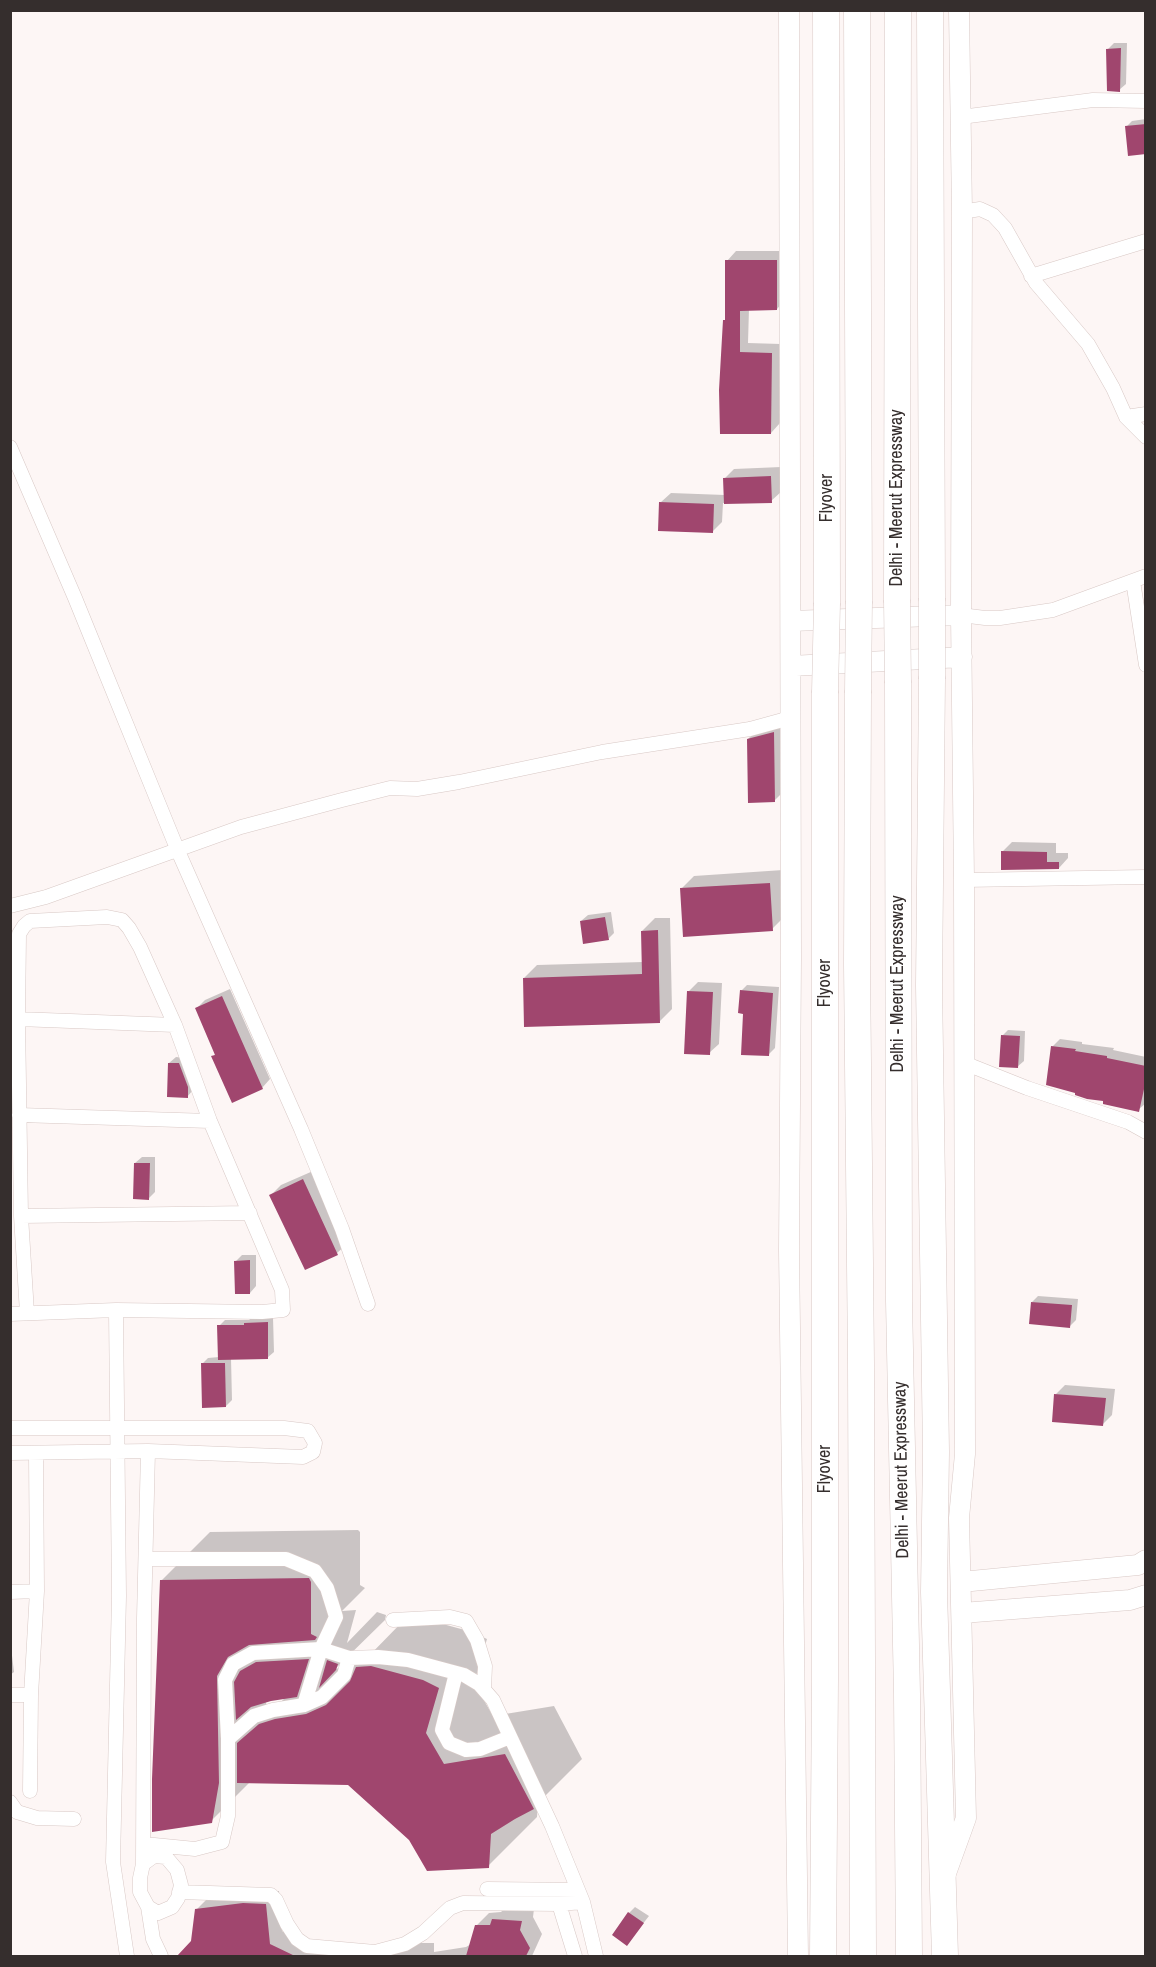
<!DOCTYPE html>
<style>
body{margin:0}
#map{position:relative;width:1156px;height:1967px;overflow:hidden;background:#fdf6f5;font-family:"Archivo Narrow",sans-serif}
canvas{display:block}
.frame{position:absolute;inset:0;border:12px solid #352e2d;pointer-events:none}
</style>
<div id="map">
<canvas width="1156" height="1967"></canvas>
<div class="frame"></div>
</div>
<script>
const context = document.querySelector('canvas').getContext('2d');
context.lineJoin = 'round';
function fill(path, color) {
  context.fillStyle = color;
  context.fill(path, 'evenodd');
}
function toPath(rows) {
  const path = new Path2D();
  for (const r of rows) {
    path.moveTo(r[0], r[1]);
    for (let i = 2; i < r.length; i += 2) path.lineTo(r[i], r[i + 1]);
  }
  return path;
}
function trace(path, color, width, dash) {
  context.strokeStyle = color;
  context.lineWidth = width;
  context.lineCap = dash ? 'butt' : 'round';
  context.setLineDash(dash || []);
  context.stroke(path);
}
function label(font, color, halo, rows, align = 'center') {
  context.font = font + ' "Archivo Narrow",sans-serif';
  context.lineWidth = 6;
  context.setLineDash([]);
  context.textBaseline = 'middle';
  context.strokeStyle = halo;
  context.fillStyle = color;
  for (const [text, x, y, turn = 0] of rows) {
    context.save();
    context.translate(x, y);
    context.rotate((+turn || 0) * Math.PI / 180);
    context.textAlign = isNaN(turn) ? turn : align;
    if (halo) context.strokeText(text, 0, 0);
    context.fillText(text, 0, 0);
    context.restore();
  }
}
fill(toPath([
 [1114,43,1127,43,1126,84,1119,90,1108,49],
 [1146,119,1146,153,1126,127,1132,121],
 [736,251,786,251,786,299,777,309,749,309,748,343,781,344,780,423,771,433,727,319,727,261],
 [781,467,781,492,771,501,723,503,722,522,712,532,661,502,671,493,725,495,725,478,734,469],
 [783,723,784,791,774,801,748,739,758,729],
 [1012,842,1056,843,1056,853,1068,853,1068,858,1059,868,1002,852],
 [783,870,785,916,772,929,681,889,694,876],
 [611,912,614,933,608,939,581,921,588,915],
 [655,918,670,918,672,1009,659,1022,524,978,537,965,643,962,642,931],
 [698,982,722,983,719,1044,709,1053,688,992],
 [747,985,779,987,775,1048,769,1054,745,1013,741,991],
 [230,989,270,1079,262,1088,213,1057,216,1053,197,1008,205,1000],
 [1008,1030,1025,1031,1024,1061,1017,1067,1002,1036],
 [1060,1039,1082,1042,1082,1044,1114,1048,1113,1050,1146,1057,1146,1103,1138,1110,1105,1100,1052,1047],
 [176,1057,185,1058,193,1090,187,1097,169,1063],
 [142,1157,155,1157,155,1192,149,1198,135,1163],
 [313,1171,347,1244,337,1253,305,1268,271,1195,281,1185],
 [242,1255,256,1255,256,1286,250,1293,236,1261],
 [1038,1296,1078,1299,1076,1320,1070,1326,1032,1302],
 [252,1317,273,1317,274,1352,267,1358,231,1358,232,1400,226,1406,202,1364,208,1358,219,1357,219,1326,225,1320,249,1320],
 [1065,1385,1115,1389,1112,1415,1103,1424,1055,1395],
 [358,1530,360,1532,360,1585,365,1588,342,1611,356,1610,347,1643,377,1612,386,1615,385,1620,335,1669,362,1663,406,1618,421,1618,472,1632,487,1639,474,1683,493,1716,554,1706,582,1759,538,1803,537,1817,488,1866,410,1839,348,1784,250,1782,211,1821,161,1581,210,1532],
 [285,1698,267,1715,266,1701],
 [10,1639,14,1672,10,1675],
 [257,1891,279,1891,282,1931,321,1951,395,1954,404,1945,413,1943,434,1943,434,1952,466,1947,471,1944,476,1926,489,1913,501,1912,507,1906,534,1909,533,1917,542,1934,532,1956,179,1956,193,1942,196,1910,209,1897],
 [635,1907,649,1916,627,1944,629,1913]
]), '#0003');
fill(toPath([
 [1121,48,1120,92,1107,91,1106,49],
 [1146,124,1146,154,1128,156,1125,126],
 [725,260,777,260,777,310,740,311,740,352,772,353,771,434,720,434,719,390,723,320,725,320],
 [771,476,772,503,724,504,723,478],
 [659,502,714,504,713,533,658,531],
 [774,732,775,802,748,803,747,739],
 [1001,851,1047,852,1047,862,1059,862,1059,869,1001,870],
 [770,883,773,931,683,937,680,888],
 [605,917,609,940,583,944,580,921],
 [658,930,660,1023,524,1027,523,978,642,974,641,931],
 [740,990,773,993,769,1056,741,1055,743,1014,738,1013],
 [687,991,713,992,710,1055,684,1054],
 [222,996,263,1089,232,1103,211,1056,215,1055,195,1008],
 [1001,1035,1020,1036,1018,1068,999,1067],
 [1051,1046,1076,1049,1075,1051,1107,1056,1107,1058,1146,1066,1146,1080,1139,1112,1103,1104,1103,1101,1087,1099,1075,1095,1075,1093,1046,1085],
 [168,1063,179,1063,188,1087,188,1098,167,1097],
 [134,1163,150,1163,149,1200,133,1199],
 [303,1179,338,1255,305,1270,269,1195],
 [250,1260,250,1294,235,1294,234,1261],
 [1031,1302,1072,1305,1070,1328,1029,1324],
 [268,1322,268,1359,218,1360,217,1325,244,1325,244,1323],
 [201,1363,225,1363,226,1407,202,1408],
 [1054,1394,1106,1398,1103,1426,1052,1422],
 [309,1578,311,1582,311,1634,317,1637,315,1640,249,1645,228,1657,217,1676,219,1783,212,1823,152,1832,152,1779,160,1580],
 [309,1659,297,1697,271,1701,251,1707,236,1720,234,1682,240,1671,256,1662],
 [327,1660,338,1664,336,1670,319,1688],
 [371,1666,423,1680,439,1688,426,1733,444,1764,505,1754,534,1809,515,1819,491,1834,489,1868,427,1871,409,1840,348,1785,237,1783,237,1743,259,1724,275,1719,306,1714,326,1705,350,1681,356,1667],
 [243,1903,266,1904,270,1944,295,1956,177,1956,191,1941,195,1909],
 [628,1912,644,1923,627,1946,612,1935],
 [492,1919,522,1921,520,1930,530,1948,526,1956,466,1956,475,1925,490,1925]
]), '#a0466e');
const street = toPath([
 [961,117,1093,100,1146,101],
 [962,212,980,209,993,215,1005,228,1036,283,1088,344,1113,388,1126,417,1146,437],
 [1031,276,1146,241],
 [1126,417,1146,414],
 [10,447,75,598,178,851,301,1129,342,1229,368,1304],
 [1133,581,1146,665],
 [961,615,985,618,1000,618,1053,610,1146,576],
 [964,880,1146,877],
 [10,906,46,897,241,827,342,800,390,788,417,789,459,782,602,752,750,729,790,718],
 [18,1019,175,1025],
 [964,1063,1027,1088,1128,1122,1146,1132],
 [19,1115,210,1121],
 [21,1216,250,1213],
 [116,1310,119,1596,113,1862,127,1956],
 [10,1314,116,1310,262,1312,283,1310,282,1290,210,1121,175,1025,140,947,129,928,122,920,107,917,30,921,24,926,19,934,18,1019,21,1216,27,1313],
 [10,1428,284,1428,308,1431,315,1443,313,1452,303,1457,148,1451,10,1453],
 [146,1559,286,1559,315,1571,327,1588,336,1617,321,1649,304,1705],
 [10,1592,37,1591],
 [393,1620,450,1617,466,1621,477,1640,485,1666,484,1689],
 [456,1673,442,1730,449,1743,466,1750,480,1749,510,1737],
 [10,1695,31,1695,37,1591,36,1453],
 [228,1739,254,1716,273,1710,304,1705,322,1697,344,1675,349,1658],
 [30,1791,31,1695],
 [10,1802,17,1812,37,1818,74,1819],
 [144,1844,195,1849,222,1842,228,1816,228,1739,225,1680,233,1664,253,1653,321,1649,349,1658,378,1657,408,1660,464,1675,479,1684,493,1700,552,1826,583,1902],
 [154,1856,166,1857,177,1870,181,1885,178,1898,172,1907,158,1913,148,1907,140,1892,140,1878,143,1864,154,1856],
 [143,1864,144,1618,148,1451],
 [487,1889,578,1890],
 [179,1892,271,1895,276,1900,287,1924,297,1939,307,1946,375,1952,405,1944,423,1933,450,1908,463,1903,559,1904,575,1956],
 [559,1904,583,1902,596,1956],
 [148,1907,153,1939,161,1956]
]);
const secondary = toPath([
 [789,10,791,958,789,1250,798,1956],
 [791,621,961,615],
 [791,666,962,657],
 [961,1582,1138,1565,1146,1560],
 [962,1613,1130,1600,1146,1595],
 [945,1876,966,1818,959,1518,965,1454,964,880,961,615,962,212,959,10]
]);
const highway = toPath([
 [826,10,827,603],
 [857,10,859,601],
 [930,10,932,598],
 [897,600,898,10],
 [932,679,929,985,936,1452,934,1592,945,1956],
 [898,683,899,1301,907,1694,909,1956],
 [858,693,857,964,861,1364,863,1956],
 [823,1956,825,1680,825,693]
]);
trace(street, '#d8c8c5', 15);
trace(secondary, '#d8c8c5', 21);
trace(highway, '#d8c8c5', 27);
trace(street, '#fff', 14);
trace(secondary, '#fff', 20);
trace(highway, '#fff', 26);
const highwayBridge = toPath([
 [897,600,898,683],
 [932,679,932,598],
 [825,693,827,603],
 [858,693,859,601]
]);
trace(highwayBridge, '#d8c8c5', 27, []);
trace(highwayBridge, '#fff', 26);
label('18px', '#352e2d', '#fff', [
 ["Flyover",827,498,-90],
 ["Delhi - Meerut Expressway",897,498,-90],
 ["Flyover",825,983,-90],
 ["Delhi - Meerut Expressway",898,984,-90],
 ["Flyover",825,1469,-90],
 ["Delhi - Meerut Expressway",902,1470,-91]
]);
</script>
